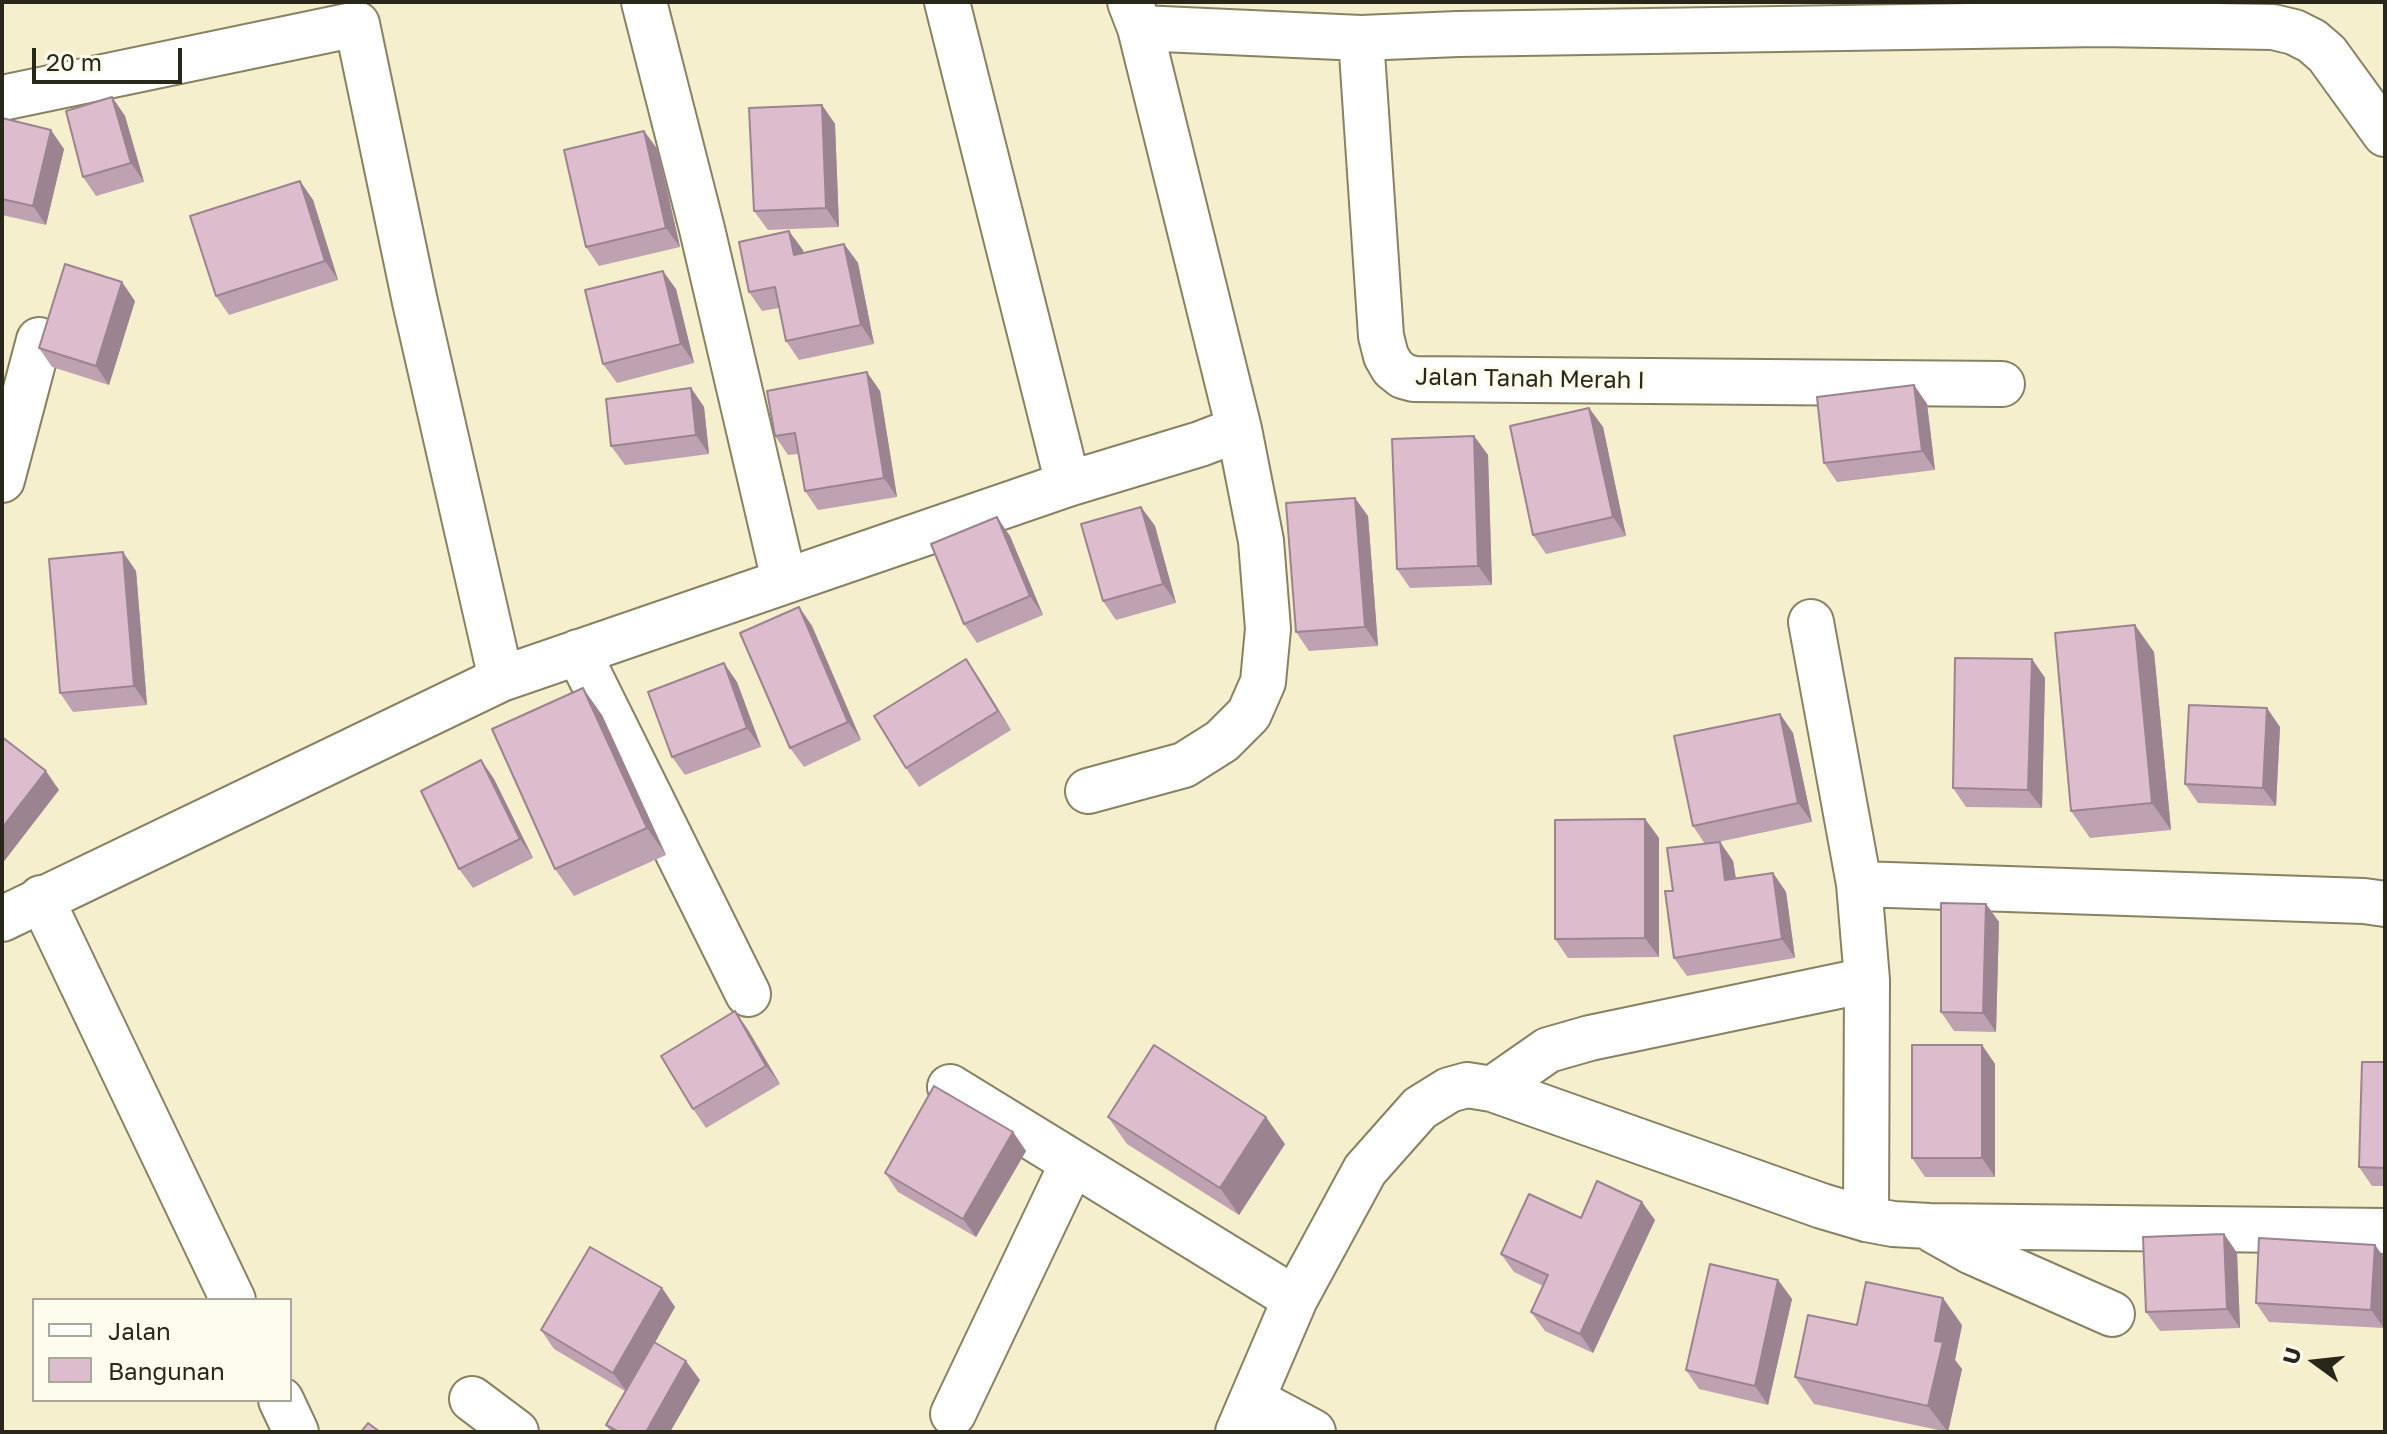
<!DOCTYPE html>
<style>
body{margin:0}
#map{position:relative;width:2387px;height:1434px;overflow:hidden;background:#f5efcd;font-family:"Golos Text",sans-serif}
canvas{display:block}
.frame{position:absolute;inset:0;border:4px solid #29271a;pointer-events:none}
.legend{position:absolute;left:32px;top:1298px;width:260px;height:104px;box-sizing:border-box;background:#fefcee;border:2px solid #a9a799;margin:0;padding:10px 14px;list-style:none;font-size:24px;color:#29271a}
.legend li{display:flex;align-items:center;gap:16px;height:40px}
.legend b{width:40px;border:2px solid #a9a799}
.north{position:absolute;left:2275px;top:1322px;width:80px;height:80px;-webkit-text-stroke:6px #fefcee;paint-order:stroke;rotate:285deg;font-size:22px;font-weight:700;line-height:32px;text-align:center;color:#29271a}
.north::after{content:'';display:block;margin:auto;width:28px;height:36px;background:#29271a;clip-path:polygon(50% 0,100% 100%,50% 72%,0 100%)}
.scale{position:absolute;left:32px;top:48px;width:150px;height:36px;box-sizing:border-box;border:4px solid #29271a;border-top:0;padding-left:10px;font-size:24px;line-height:28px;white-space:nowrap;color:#29271a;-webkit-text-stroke:6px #fefcee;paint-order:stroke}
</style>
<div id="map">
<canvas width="2387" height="1434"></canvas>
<div class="frame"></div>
<ul class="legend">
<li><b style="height:10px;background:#fff"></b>Jalan</li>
<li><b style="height:22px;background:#ddbcce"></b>Bangunan</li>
</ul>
<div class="north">U</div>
<div class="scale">20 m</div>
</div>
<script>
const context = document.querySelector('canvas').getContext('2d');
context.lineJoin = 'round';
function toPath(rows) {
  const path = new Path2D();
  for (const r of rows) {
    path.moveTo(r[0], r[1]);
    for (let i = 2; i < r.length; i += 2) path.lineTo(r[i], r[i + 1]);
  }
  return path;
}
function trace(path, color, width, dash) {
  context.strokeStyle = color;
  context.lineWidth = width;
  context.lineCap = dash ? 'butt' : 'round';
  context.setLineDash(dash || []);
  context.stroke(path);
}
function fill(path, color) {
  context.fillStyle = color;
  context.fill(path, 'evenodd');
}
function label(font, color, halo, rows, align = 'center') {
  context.font = font + ' "Golos Text",sans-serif';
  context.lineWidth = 7;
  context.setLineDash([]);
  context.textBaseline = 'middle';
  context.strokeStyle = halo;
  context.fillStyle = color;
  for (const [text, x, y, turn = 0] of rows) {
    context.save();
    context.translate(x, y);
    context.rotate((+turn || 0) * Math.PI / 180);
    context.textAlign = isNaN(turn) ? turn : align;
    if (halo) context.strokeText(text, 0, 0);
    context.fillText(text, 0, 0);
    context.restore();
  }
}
const minor = toPath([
 [644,2,702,229,784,580],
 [947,2,1068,484],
 [1140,28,1361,38,1458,34,2100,24,2273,27,2294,32,2312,41,2327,54,2385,134],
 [1361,38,1381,336,1386,356,1393,368,1403,376,1414,379,2002,384],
 [2,98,357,24,415,302,501,679],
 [2,480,39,340],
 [1811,622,1859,884,1867,980,1866,1219],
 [578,652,748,994],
 [1088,791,1184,765,1222,741,1249,714,1263,682,1268,629,1261,541,1239,429,1140,28,1130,2],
 [1859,884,2364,901,2385,904],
 [41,898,233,1300],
 [2,919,501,679,1068,484,1200,444,1239,429],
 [950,1087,1295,1299],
 [1492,1089,1548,1050,1590,1038,1867,980],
 [1933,1230,1972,1252,2112,1314],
 [472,1399,516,1432],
 [281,1400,296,1432],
 [1253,1400,1313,1432],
 [953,1414,1072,1164],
 [1238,1432,1295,1299,1365,1170,1420,1108,1449,1090,1467,1085,1492,1089,1822,1206,1866,1219,1893,1224,1929,1226,2385,1231]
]);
trace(minor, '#878263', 48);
trace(minor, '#fff', 44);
fill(toPath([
 [112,97,125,116,144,182,96,196,83,177],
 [822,105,835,124,839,227,768,230,754,211],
 [2,118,64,149,46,225,2,215],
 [644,131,658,150,680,247,599,266,586,247],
 [300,181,313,200,338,280,229,315,216,296],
 [844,244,858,263,874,344,799,360,786,341,779,308,762,311,749,292,803,250,803,253],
 [676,289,694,363,617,383,603,364],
 [135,301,109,385,52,367,39,348],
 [1914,385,1927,404,1935,470,1837,482,1824,463],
 [691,388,704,407,709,454,625,465,611,446],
 [880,391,897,497,818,510,805,491,798,454,788,455,775,436],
 [1589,408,1603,427,1626,536,1546,554,1533,535],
 [1474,436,1488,455,1492,585,1410,588,1397,569],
 [1141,507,1155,526,1176,603,1116,620,1103,601],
 [1368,516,1378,646,1309,651,1296,632],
 [1010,536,1043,615,977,643,964,624],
 [136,571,147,705,73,712,60,693],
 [799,607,812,626,861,740,804,767,790,748],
 [2154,652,2171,830,2090,838,2071,811],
 [2032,659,2045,678,2042,808,1966,807,1953,788],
 [979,678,1011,730,919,787,906,768],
 [737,682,761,747,685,775,672,757],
 [1780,714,1793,733,1812,822,1718,842,1720,842,1733,861,1736,878,1773,873,1786,892,1795,958,1687,976,1674,958,1673,891,1705,844,1693,826],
 [602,715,666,855,574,896,555,869],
 [2280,727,2276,806,2198,803,2185,784],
 [481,760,494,779,533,858,473,888,459,869],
 [1645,819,1659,838,1659,957,1568,958,1555,939],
 [1986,904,1999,922,1996,1032,1954,1031,1941,1012],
 [735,1011,748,1030,780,1084,706,1128,693,1109],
 [1982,1045,1995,1064,1995,1177,1925,1177,1912,1158],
 [2385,1062,2385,1186,2372,1186,2359,1167],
 [1108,1117,1285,1144,1239,1215,1127,1144],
 [1013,1132,1026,1151,976,1237,898,1192,885,1173],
 [1581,1218,1655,1220,1593,1353,1545,1331,1531,1312,1543,1286,1514,1272,1501,1254],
 [2224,1234,2237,1253,2240,1328,2160,1331,2146,1312],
 [2375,1245,2385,1259,2384,1328,2269,1322,2256,1303],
 [1778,1280,1792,1299,1768,1405,1699,1389,1686,1370],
 [662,1288,675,1307,655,1342,700,1380,670,1432,611,1432,606,1425,625,1391,554,1349,541,1330],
 [1857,1325,1962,1325,1955,1360,1962,1369,1948,1432,1814,1404,1795,1377]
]), '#bea2b1');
fill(toPath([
 [112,97,125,116,144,182,131,163],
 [822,105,835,124,839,227,826,208],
 [51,130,64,149,46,225,33,206],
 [644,131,658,150,680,247,666,228],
 [300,181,313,200,338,280,325,261],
 [789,231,803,250,808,274,794,255],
 [844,244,858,263,874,344,861,325],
 [663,271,676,289,694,363,681,344],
 [122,282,135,301,109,385,96,366],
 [867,372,880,391,897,497,884,478],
 [1914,385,1927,404,1935,470,1922,451],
 [691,388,704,407,709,454,696,435],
 [1589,408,1603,427,1626,536,1613,517],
 [1474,436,1488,455,1492,585,1478,566],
 [1355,498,1368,516,1378,646,1365,627],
 [1141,507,1155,526,1176,603,1163,584],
 [997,517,1010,536,1043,615,1030,596],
 [123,552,136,571,147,705,134,686],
 [799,607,812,626,861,740,848,722],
 [2135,625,2154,652,2171,830,2152,803],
 [966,659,979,678,1011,730,998,711],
 [2032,659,2045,678,2042,808,2028,790],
 [724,663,737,682,761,747,747,728],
 [583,688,602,715,666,855,647,828],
 [2267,708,2280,727,2276,806,2263,788],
 [1780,714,1793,733,1812,822,1798,803],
 [481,760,494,779,533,858,520,839],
 [46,771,59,790,2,864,2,828],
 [1645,819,1659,838,1659,957,1645,938],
 [1720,842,1733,861,1739,899,1725,880],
 [1773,873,1786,892,1795,958,1782,939],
 [1986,904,1999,922,1996,1032,1983,1013],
 [735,1011,748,1030,780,1084,766,1066],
 [1982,1045,1995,1064,1995,1177,1982,1158],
 [1266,1117,1285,1144,1239,1215,1220,1188],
 [1013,1132,1026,1151,976,1237,963,1219],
 [1642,1202,1655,1220,1593,1353,1580,1334],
 [2224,1234,2237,1253,2240,1328,2227,1309],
 [2375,1245,2385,1259,2384,1328,2371,1310],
 [1778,1280,1792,1299,1768,1405,1755,1386],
 [662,1288,675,1307,627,1392,613,1373],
 [1943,1298,1962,1325,1955,1360,1962,1369,1948,1432,1928,1406,1935,1341],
 [686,1361,700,1380,670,1432,646,1432]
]), '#9b8490');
const building = toPath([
 [112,97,131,163,83,177,66,111,112,97],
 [822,105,826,208,754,211,749,108,822,105],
 [2,118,51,130,33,206,2,199,2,118],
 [644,131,666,228,586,247,564,150,644,131],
 [300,181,325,261,216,296,190,216,300,181],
 [789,231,794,255,844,244,861,325,786,341,775,287,749,292,739,242,789,231],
 [65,264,122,282,96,366,39,348,65,264],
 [663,271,681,344,603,364,585,290,663,271],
 [867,372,884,478,805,491,795,433,775,436,767,391,867,372],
 [1914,385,1922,451,1824,463,1817,397,1914,385],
 [691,388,696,435,611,446,606,399,691,388],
 [1589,408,1613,517,1533,535,1510,426,1589,408],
 [1474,436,1478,566,1397,569,1392,439,1474,436],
 [1355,498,1365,627,1296,632,1286,503,1355,498],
 [1141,507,1163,584,1103,601,1081,524,1141,507],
 [997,517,1030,596,964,624,931,544,997,517],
 [123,552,134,686,60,693,49,559,123,552],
 [799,607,848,722,790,748,740,633,799,607],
 [2135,625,2152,803,2071,811,2055,633,2135,625],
 [1955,658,2032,659,2028,790,1953,788,1955,658],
 [966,659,998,711,906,768,874,716,966,659],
 [724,663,747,728,672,757,648,692,724,663],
 [583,688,647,828,555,869,492,729,583,688],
 [2189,705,2267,708,2263,788,2185,784,2189,705],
 [1780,714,1798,803,1693,826,1674,736,1780,714],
 [2,737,46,771,2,828,2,737],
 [481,760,520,839,459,869,421,791,481,760],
 [1645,819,1645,938,1555,939,1555,820,1645,819],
 [1720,842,1725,880,1773,873,1782,939,1674,958,1665,891,1673,891,1667,848,1720,842],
 [1941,903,1986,904,1983,1013,1941,1012,1941,903],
 [735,1011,766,1066,693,1109,661,1056,735,1011],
 [1154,1045,1266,1117,1220,1188,1108,1117,1154,1045],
 [1912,1045,1982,1045,1982,1158,1912,1158,1912,1045],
 [2362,1062,2385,1062,2385,1168,2359,1167,2362,1062],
 [934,1086,1013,1132,963,1219,885,1173,934,1086],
 [1597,1181,1642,1202,1580,1334,1531,1312,1548,1275,1501,1254,1529,1194,1581,1218,1597,1181],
 [2224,1234,2227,1309,2146,1312,2143,1237,2224,1234],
 [2259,1238,2375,1245,2371,1310,2256,1303,2259,1238],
 [590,1247,662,1288,613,1373,541,1330,590,1247],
 [1710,1264,1778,1280,1755,1386,1686,1370,1710,1264],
 [1866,1282,1943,1298,1935,1341,1943,1342,1928,1406,1795,1377,1808,1315,1857,1325,1866,1282],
 [654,1342,686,1361,646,1432,619,1432,606,1425,654,1342],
 [368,1423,380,1432,361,1432,368,1423]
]);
fill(building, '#ddbcce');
trace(building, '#9b8490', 2);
label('24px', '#29271a', '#fefcee', [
 ["Jalan Tanah Merah I",1530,379,1]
]);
</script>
